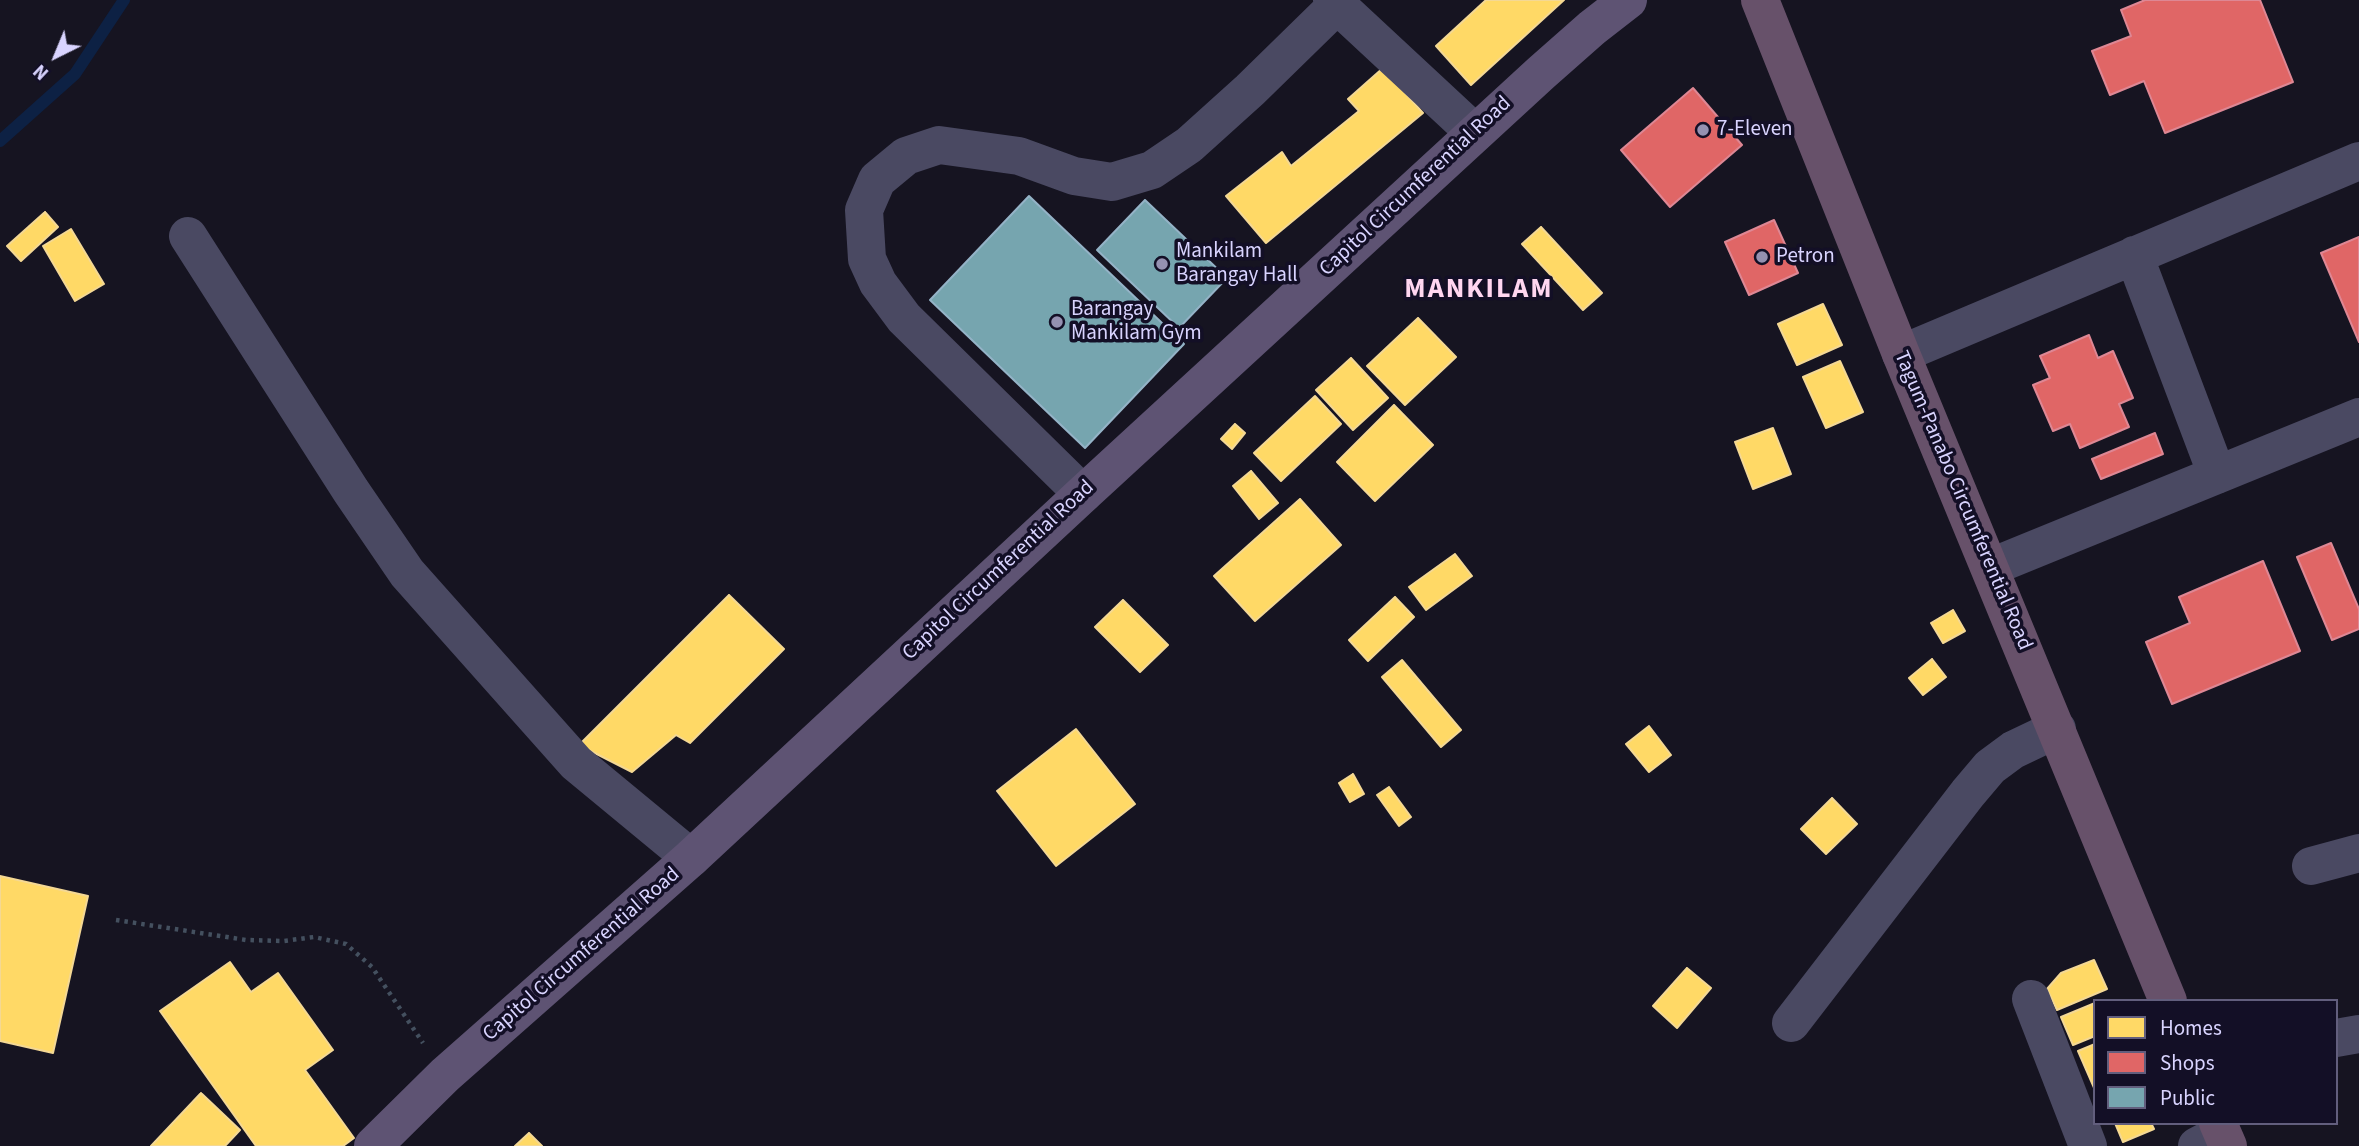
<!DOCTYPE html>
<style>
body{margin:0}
#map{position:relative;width:2359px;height:1146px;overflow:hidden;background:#161421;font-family:"Source Sans 3",sans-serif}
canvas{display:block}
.legend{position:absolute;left:2093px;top:999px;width:245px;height:126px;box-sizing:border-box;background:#130f26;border:2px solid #625e7d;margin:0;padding:9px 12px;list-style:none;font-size:21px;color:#d9d4ff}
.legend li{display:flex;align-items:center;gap:14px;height:35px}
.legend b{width:35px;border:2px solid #625e7d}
.north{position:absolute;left:21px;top:21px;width:70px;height:70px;-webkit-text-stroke:5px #130f26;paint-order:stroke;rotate:223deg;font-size:19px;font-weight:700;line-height:28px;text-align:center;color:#d9d4ff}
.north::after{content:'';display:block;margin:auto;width:24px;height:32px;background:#d9d4ff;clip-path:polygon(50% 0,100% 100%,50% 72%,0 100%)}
</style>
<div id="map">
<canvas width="2359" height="1146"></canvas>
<ul class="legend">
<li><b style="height:19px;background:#ffd966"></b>Homes</li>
<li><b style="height:19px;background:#e06666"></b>Shops</li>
<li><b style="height:19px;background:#76a5af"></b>Public</li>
</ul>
<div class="north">N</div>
</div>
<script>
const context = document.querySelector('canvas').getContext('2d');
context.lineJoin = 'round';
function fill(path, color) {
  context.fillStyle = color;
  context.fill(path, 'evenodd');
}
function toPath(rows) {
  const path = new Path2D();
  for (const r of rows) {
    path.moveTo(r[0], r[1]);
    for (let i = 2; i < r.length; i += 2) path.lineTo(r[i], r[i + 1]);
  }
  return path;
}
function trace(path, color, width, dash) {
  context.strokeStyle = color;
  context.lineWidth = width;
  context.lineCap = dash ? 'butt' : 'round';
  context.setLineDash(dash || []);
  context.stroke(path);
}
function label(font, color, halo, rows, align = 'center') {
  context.font = font + ' "Source Sans 3",sans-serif';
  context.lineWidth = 7;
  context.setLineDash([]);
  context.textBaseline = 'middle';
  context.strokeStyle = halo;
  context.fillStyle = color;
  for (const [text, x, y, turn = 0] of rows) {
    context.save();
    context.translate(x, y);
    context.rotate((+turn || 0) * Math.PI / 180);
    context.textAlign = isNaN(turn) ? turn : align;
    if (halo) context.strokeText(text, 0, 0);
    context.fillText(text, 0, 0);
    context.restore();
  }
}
const homes = toPath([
 [1486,0,1564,0,1471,85,1436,46,1486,0],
 [1383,68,1423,113,1266,243,1226,196,1282,152,1291,166,1359,111,1348,99,1383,68],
 [45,212,58,227,21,261,7,246,45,212],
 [1541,227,1602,293,1583,310,1522,244,1541,227],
 [71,229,104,284,75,301,43,246,71,229],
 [1823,304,1842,345,1797,365,1778,324,1823,304],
 [1418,318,1456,357,1405,405,1367,366,1418,318],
 [1351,358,1388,398,1353,430,1316,390,1351,358],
 [1840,361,1863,412,1826,428,1803,377,1840,361],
 [1315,396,1341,424,1281,481,1254,453,1315,396],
 [1394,405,1433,445,1375,501,1337,462,1394,405],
 [1235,424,1245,433,1232,449,1221,439,1235,424],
 [1773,428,1791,474,1753,489,1735,442,1773,428],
 [1251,471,1278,503,1259,519,1233,486,1251,471],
 [1300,499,1341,545,1255,621,1214,576,1300,499],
 [1455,554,1472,576,1426,610,1409,587,1455,554],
 [729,595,784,649,690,743,676,735,632,772,579,745,729,595],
 [1395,597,1414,617,1368,661,1349,640,1395,597],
 [1123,600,1168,645,1140,672,1095,627,1123,600],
 [1953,610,1965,631,1943,643,1931,623,1953,610],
 [1932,659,1946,677,1923,695,1909,678,1932,659],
 [1402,660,1461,730,1441,747,1382,677,1402,660],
 [1649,726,1671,755,1649,772,1626,744,1649,726],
 [1076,729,1135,804,1056,866,997,791,1076,729],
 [1353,774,1364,794,1350,802,1339,783,1353,774],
 [1389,787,1411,817,1399,826,1377,795,1389,787],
 [1832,798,1857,824,1826,854,1801,829,1832,798],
 [0,876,88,896,53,1053,0,1041,0,876],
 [2094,960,2107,989,2057,1010,2047,989,2061,973,2094,960],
 [230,962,251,992,278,973,333,1050,305,1070,354,1138,343,1146,256,1146,160,1011,230,962],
 [1687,968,1711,988,1677,1028,1653,1006,1687,968],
 [2095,1003,2095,1036,2073,1045,2061,1017,2095,1003],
 [2095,1044,2095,1090,2078,1051,2095,1044],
 [201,1093,240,1130,225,1146,151,1146,201,1093],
 [2115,1123,2151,1123,2154,1129,2123,1142,2115,1123],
 [529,1133,542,1146,515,1146,529,1133]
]);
fill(homes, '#ffd966');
trace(homes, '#f4d894', 2);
const shops = toPath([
 [2145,0,2260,0,2293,82,2165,133,2144,81,2110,95,2092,51,2131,36,2121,10,2145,0],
 [1693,88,1742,145,1670,207,1621,150,1693,88],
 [1774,220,1798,273,1749,295,1725,242,1774,220],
 [2359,237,2359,342,2321,253,2359,237],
 [2089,335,2098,358,2113,351,2133,398,2119,404,2129,427,2080,448,2070,424,2053,431,2033,385,2050,378,2040,356,2089,335],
 [2155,433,2163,454,2101,479,2092,459,2155,433],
 [2331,543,2359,609,2359,629,2332,640,2297,557,2331,543],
 [2263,561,2300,651,2172,704,2146,642,2190,623,2179,597,2263,561]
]);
fill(shops, '#e06666');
trace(shops, '#de8794', 2);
const public = toPath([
 [1029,196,1184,344,1085,448,930,300,1029,196],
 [1145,200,1227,278,1179,328,1097,250,1145,200]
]);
fill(public, '#76a5af');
trace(public, '#94b3c7', 2);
trace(toPath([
 [0,141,75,74,124,0]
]), '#0d2144', 12);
trace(toPath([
 [116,920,246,940,284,941,314,937,346,944,372,967,423,1043]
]), '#44505f', 4.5, [3.5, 5]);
trace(toPath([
 [1332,0,1475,133],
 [188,236,351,491,407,573,576,763,691,858],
 [2134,255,2217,475],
 [1901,354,2359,161],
 [1083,494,904,318,878,283,867,259,864,210,877,180,906,156,939,145,1019,156,1074,176,1112,182,1152,170,1189,145,1250,90,1337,5],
 [1991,567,2359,417],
 [2311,866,2359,853],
 [2031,999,2088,1146],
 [1791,1023,1968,793,1990,767,2013,750,2057,729],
 [2336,1038,2359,1034],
 [2197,1146,2222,1133]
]), '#4a4962', 38);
trace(toPath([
 [373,1146,445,1075,691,858,1083,494,1541,73,1592,28,1628,0]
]), '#5e5373', 38);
trace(toPath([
 [1760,0,1901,354,2168,1001],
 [2218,1123,2228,1146]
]), '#67516a', 38);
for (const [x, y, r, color] of [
 [1703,130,7,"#9591b1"],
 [1762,257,7,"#9591b1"],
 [1162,264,7,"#9591b1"],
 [1057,322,7,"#9591b1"]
]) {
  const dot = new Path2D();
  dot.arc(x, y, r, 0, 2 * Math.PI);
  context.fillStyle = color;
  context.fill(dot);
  trace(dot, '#130f26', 2.5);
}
label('21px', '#d9d4ff', '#130f26', [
 ["7-Eleven",1717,130],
 ["Mankilam",1176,252],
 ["Barangay Hall",1176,276],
 ["Petron",1776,257],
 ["Barangay",1071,310],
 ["Mankilam Gym",1071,334]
], 'left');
label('21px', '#d9d4ff', '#130f26', [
 ["Capitol Circumferential Road",1416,187,-43],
 ["Tagum-Panabo Circumferential Road",1962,501,67],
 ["Capitol Circumferential Road",999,571,-43],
 ["Capitol Circumferential Road",582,955,-41]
]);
context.letterSpacing = '2px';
label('bold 28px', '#ffd6f0', '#130f26', [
 ["MANKILAM",1479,291]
]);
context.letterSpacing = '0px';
</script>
